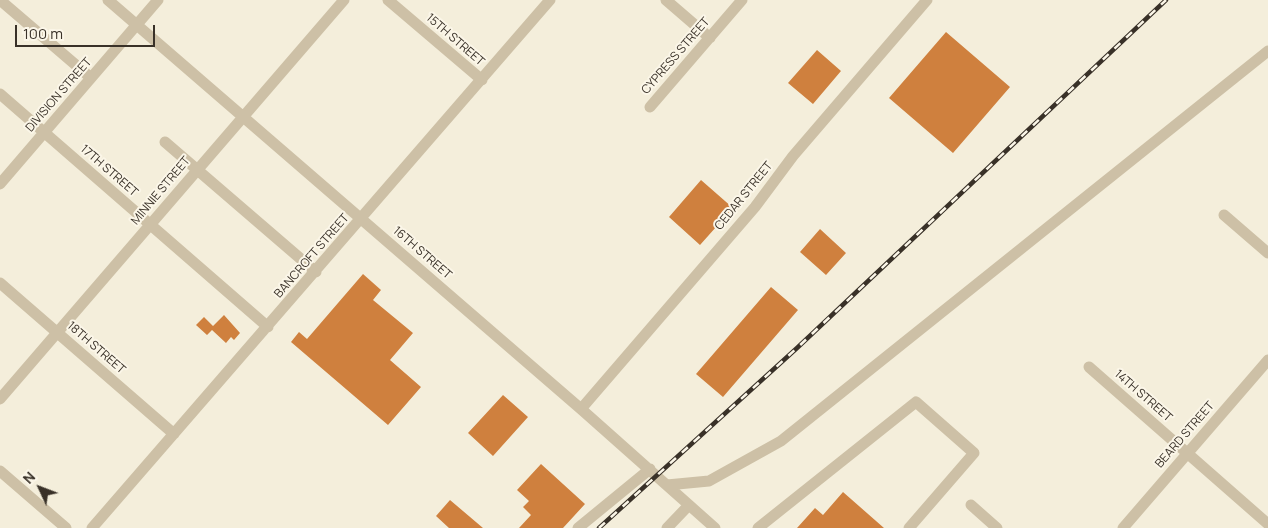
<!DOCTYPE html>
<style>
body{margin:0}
#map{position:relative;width:1268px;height:528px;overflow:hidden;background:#f4eedb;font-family:Manrope,sans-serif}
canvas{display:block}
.north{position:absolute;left:15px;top:463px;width:50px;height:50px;-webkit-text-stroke:4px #fbf6e8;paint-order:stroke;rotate:313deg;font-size:14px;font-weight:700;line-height:20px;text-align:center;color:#393128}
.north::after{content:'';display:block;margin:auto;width:18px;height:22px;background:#393128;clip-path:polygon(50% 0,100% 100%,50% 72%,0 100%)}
.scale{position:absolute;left:15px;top:25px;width:140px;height:22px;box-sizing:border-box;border:2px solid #393128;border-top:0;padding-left:6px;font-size:15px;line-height:18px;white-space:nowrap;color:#393128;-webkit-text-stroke:4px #fbf6e8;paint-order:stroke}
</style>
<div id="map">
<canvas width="1268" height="528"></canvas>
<div class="north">N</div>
<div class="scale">100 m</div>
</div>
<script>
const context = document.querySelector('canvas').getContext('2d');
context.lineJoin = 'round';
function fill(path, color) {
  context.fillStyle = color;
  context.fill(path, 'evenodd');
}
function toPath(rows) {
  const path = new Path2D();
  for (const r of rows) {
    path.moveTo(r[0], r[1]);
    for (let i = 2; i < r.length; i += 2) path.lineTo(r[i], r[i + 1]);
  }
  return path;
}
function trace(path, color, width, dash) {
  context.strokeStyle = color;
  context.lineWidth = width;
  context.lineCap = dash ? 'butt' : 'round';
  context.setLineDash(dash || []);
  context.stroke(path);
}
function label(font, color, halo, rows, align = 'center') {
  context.font = font + ' Manrope,sans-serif';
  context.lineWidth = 4;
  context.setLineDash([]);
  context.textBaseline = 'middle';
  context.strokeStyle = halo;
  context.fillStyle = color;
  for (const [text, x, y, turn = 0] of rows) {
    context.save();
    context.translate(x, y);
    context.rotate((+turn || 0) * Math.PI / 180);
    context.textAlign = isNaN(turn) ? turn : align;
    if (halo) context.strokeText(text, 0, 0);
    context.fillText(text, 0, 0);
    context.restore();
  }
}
fill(toPath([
 [946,32,1010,87,953,153,889,98],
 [817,50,841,71,813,104,788,83],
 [701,180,733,208,700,245,669,217],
 [820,229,846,253,826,275,800,252],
 [363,274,381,290,373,300,413,333,390,360,421,387,388,425,291,342,299,332,307,339],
 [771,287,798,310,723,397,696,374],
 [224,315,240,333,234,340,231,337,226,343,212,330,207,335,196,325,204,317,213,326],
 [503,395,528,417,493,456,468,433],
 [541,464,585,504,563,528,519,528,531,515,523,507,529,501,517,490],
 [843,492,884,528,797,528,815,508,823,515],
 [450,500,483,528,449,528,436,516]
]), '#cf803e');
trace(toPath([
 [0,0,91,78],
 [108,0,581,409,715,528],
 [388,0,482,80],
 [666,0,710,38],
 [0,94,268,327],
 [650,107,742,0],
 [165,142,316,272],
 [0,184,158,0],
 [1224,215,1268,253],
 [0,283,174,434],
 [1089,367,1268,524],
 [0,399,344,0],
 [581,409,755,207,793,156,927,0],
 [0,471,66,528],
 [667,485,709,481,781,441,1268,51],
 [971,505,997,528],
 [92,528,550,0],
 [578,528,650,469],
 [667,528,689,505],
 [758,528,916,402,974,453,909,528],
 [1123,528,1268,360]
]), '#cdc0a6', 11);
const rail = toPath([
 [599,528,797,348,1166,0]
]);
trace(rail, '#393128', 4.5);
trace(rail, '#fbf6e8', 2.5, [8]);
label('12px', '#393128', '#fbf6e8', [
 ["15TH STREET",455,40,41],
 ["CYPRESS STREET",676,56,-49],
 ["DIVISION STREET",59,95,-49],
 ["17TH STREET",109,171,41],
 ["MINNIE STREET",161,191,-50],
 ["CEDAR STREET",744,196,-51],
 ["16TH STREET",422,253,41],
 ["BANCROFT STREET",312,256,-49],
 ["18TH STREET",96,348,41],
 ["14TH STREET",1143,396,41],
 ["BEARD STREET",1185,435,-49]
]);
</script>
